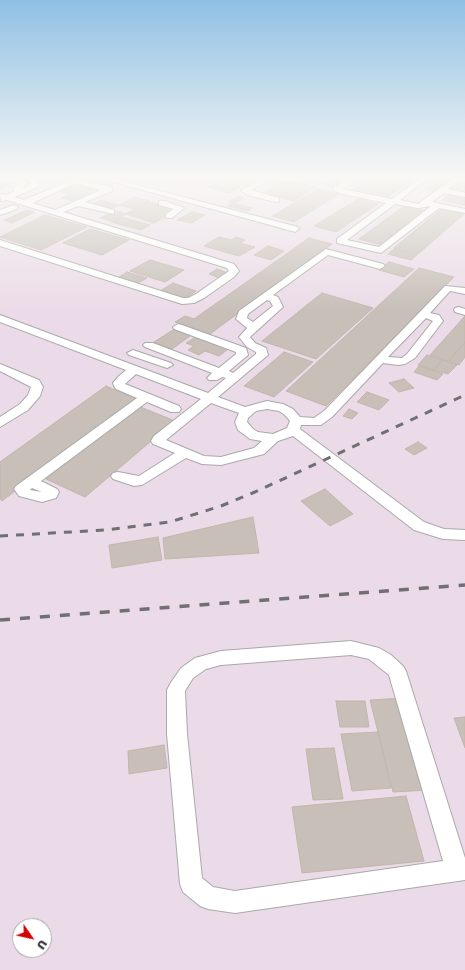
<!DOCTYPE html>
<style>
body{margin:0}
#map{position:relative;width:465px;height:970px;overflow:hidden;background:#f2efe9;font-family:"DejaVu Sans",sans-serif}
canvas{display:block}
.north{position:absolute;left:12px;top:918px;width:40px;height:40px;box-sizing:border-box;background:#fff;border:1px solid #a7a7a7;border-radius:50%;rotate:124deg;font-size:11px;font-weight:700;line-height:16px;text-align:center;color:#222}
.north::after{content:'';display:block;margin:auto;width:14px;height:18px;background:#d40000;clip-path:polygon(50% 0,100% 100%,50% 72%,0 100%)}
</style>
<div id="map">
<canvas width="465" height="970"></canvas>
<div class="north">U</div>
</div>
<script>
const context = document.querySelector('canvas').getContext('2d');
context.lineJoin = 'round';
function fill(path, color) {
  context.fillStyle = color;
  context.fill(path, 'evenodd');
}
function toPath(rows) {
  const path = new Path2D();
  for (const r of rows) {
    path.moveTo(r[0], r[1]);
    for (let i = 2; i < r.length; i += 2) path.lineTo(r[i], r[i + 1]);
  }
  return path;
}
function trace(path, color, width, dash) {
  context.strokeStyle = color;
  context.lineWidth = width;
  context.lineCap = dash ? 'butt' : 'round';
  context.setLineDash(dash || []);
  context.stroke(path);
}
fill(toPath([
 [0,176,465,176,465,970,0,970],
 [20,926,44,926,44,950,20,950]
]), '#ebdbe8');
const building = toPath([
 [230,176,251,176,264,179,251,186,243,184,229,193,208,187,230,176],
 [335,176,356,176,337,188,321,184,335,176],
 [376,176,418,176,387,198,353,191,376,176],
 [444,176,458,176,437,192,426,190,444,176],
 [285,180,316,187,294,201,263,193,285,180],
 [0,182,10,185,0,189,0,182],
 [78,182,105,189,77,202,61,198,70,194,58,191,78,182],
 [456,182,465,183,465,191,448,188,456,182],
 [318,189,339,194,294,222,272,216,318,189],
 [451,193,465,196,465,205,442,200,451,193],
 [238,196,244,198,235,203,228,202,238,196],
 [134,197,150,201,135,209,119,205,134,197],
 [358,199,378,204,336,232,314,226,358,199],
 [101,200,119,205,110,209,93,204,101,200],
 [150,202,179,210,154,223,125,214,150,202],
 [232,203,252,208,248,211,227,206,232,203],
 [404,206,426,211,382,245,359,239,404,206],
 [441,209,464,214,418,254,394,248,441,209],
 [27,210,35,212,12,223,4,220,27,210],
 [116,211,126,214,110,221,100,218,116,211],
 [192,212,205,215,191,223,177,220,192,212],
 [45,215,87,227,41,250,0,237,45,215],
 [121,217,150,225,141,230,111,222,121,217],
 [90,229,129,240,102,255,63,243,90,229],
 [219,237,231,240,236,237,245,240,240,243,255,247,239,256,204,246,219,237],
 [309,238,332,244,210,334,175,322,185,316,194,319,309,238],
 [268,246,284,251,271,260,254,255,268,246],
 [394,249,417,255,411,260,388,254,394,249],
 [150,260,184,270,165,282,130,271,150,260],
 [389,262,414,269,404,277,379,270,389,262],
 [419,268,454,277,326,406,286,391,419,268],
 [217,269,228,273,220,278,209,274,217,269],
 [127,272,147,278,138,283,119,277,127,272],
 [173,283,196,291,184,299,160,291,173,283],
 [322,293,373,308,316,359,262,341,322,293],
 [465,316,465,342,448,361,430,355,465,316],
 [176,328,193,334,172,349,154,342,176,328],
 [199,335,231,347,219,356,205,351,199,355,188,350,194,346,186,343,199,335],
 [465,342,465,357,459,365,449,361,465,342],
 [284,352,313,362,274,397,244,386,284,352],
 [427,355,442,360,434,370,418,365,427,355],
 [443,360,457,365,448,374,434,370,443,360],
 [419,366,443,374,437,380,414,372,419,366],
 [404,379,414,388,399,392,389,383,404,379],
 [106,386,136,399,2,501,0,499,0,462,106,386],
 [367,392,389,400,379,410,357,402,367,392],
 [138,406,175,421,85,497,46,479,138,406],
 [349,409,358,413,352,419,343,416,349,409],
 [418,442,427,448,414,455,405,449,418,442],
 [325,489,353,514,330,526,301,501,325,489],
 [253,517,259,553,165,559,163,538,253,517],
 [158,537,162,560,112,568,109,545,158,537],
 [404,698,430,790,393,792,370,700,404,698],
 [336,701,365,701,369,727,340,727,336,701],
 [465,717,465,748,454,718,465,717],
 [378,732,391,788,352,791,341,734,378,732],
 [164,745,167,768,129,774,128,751,164,745],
 [334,748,343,799,313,800,306,749,334,748],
 [406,796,424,861,302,873,292,807,406,796]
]);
fill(building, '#c7bfb8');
trace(building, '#c4b6ab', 1);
const minor = toPath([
 [0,176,8,176,26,181,27,183,23,188,31,184,31,182,21,176,29,176,38,179,38,187,14,197,24,200,75,179,112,187,112,191,85,202,114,210,114,214,78,206,63,212,234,264,239,271,234,277,204,298,194,303,182,304,0,246,0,240,183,298,188,298,196,294,229,271,227,268,7,200,1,201,0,194,6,195,15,191,13,189,18,184,0,178,0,176],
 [76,183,101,190,55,210,32,203,76,183],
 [92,176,103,176,298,227,299,229,295,232,292,231,92,176],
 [220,176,230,176,221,180,217,178,220,176],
 [268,176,304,178,309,176,318,176,305,182,272,179,251,190,279,198,279,202,276,202,247,195,241,190,268,176],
 [353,176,362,176,343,189,392,199,423,176,430,176,400,200,418,204,456,176,463,176,448,189,465,193,465,197,444,193,432,202,465,209,465,213,439,208,381,253,337,243,337,239,386,203,343,194,334,191,334,187,353,176],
 [395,204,418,208,431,206,379,247,347,240,395,204],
 [159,201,165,201,184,208,172,218,166,218,166,214,174,209,159,205,159,201],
 [14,205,18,207,17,209,0,215,0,210,14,205],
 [326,249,383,264,385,266,380,269,328,255,273,295,278,297,283,307,250,337,255,343,266,348,268,355,218,397,245,407,267,401,283,404,293,409,300,417,314,418,324,411,445,286,465,288,465,294,450,291,430,313,439,315,443,321,415,358,405,364,398,365,383,363,332,417,321,425,301,425,300,429,424,522,444,529,465,530,465,540,443,539,414,530,293,436,278,441,264,454,221,465,202,464,186,458,142,485,134,486,113,479,111,476,113,473,118,472,139,476,175,453,153,444,151,441,154,436,201,399,136,374,125,384,179,406,181,409,179,412,171,412,147,402,41,481,57,489,59,492,56,498,42,502,19,496,14,489,16,486,137,398,116,389,114,386,113,383,118,377,126,370,0,322,0,315,208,393,226,378,222,377,217,380,209,380,207,378,212,373,145,347,143,345,145,343,153,343,219,368,236,354,236,352,174,329,173,327,178,324,182,325,246,348,248,355,229,371,233,373,256,354,256,352,247,347,239,337,247,328,236,319,239,311,326,249],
 [267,300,270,301,273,306,253,322,247,318,248,314,267,300],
 [426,318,433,321,407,354,402,358,388,357,426,318],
 [211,403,239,413,235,422,238,430,250,439,262,441,254,448,221,457,204,456,166,440,211,403],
 [267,409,279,411,285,415,290,421,287,428,273,434,258,432,253,429,247,422,248,418,256,411,267,409],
 [32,488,42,492,30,490,32,488],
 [459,307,465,309,465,315,455,312,454,310,455,308,459,307],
 [133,350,171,363,173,365,167,368,129,355,127,353,133,350],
 [0,364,39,380,43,387,40,396,28,410,0,427,0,417,20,404,28,395,31,387,0,371,0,364],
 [351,641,379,648,391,655,403,666,406,671,465,858,465,880,235,913,208,909,200,906,183,892,180,884,167,734,167,690,170,684,181,668,195,658,221,651,351,641],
 [351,655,369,659,389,675,443,861,235,891,213,887,202,878,187,734,185,691,193,678,206,669,221,665,351,655]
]);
trace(minor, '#a9a9a9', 2);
fill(minor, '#fff');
trace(toPath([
 [0,536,105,530,170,522,221,506,255,492,465,395]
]), '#707070', 3, [8, 8]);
trace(toPath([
 [0,620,465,585]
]), '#707070', 3.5, [10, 10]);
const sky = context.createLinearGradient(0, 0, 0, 311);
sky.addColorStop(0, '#8fc0e4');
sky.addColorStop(0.57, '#f9f8f5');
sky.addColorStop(1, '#f9f8f500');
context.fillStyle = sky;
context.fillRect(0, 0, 465, 311);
</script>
